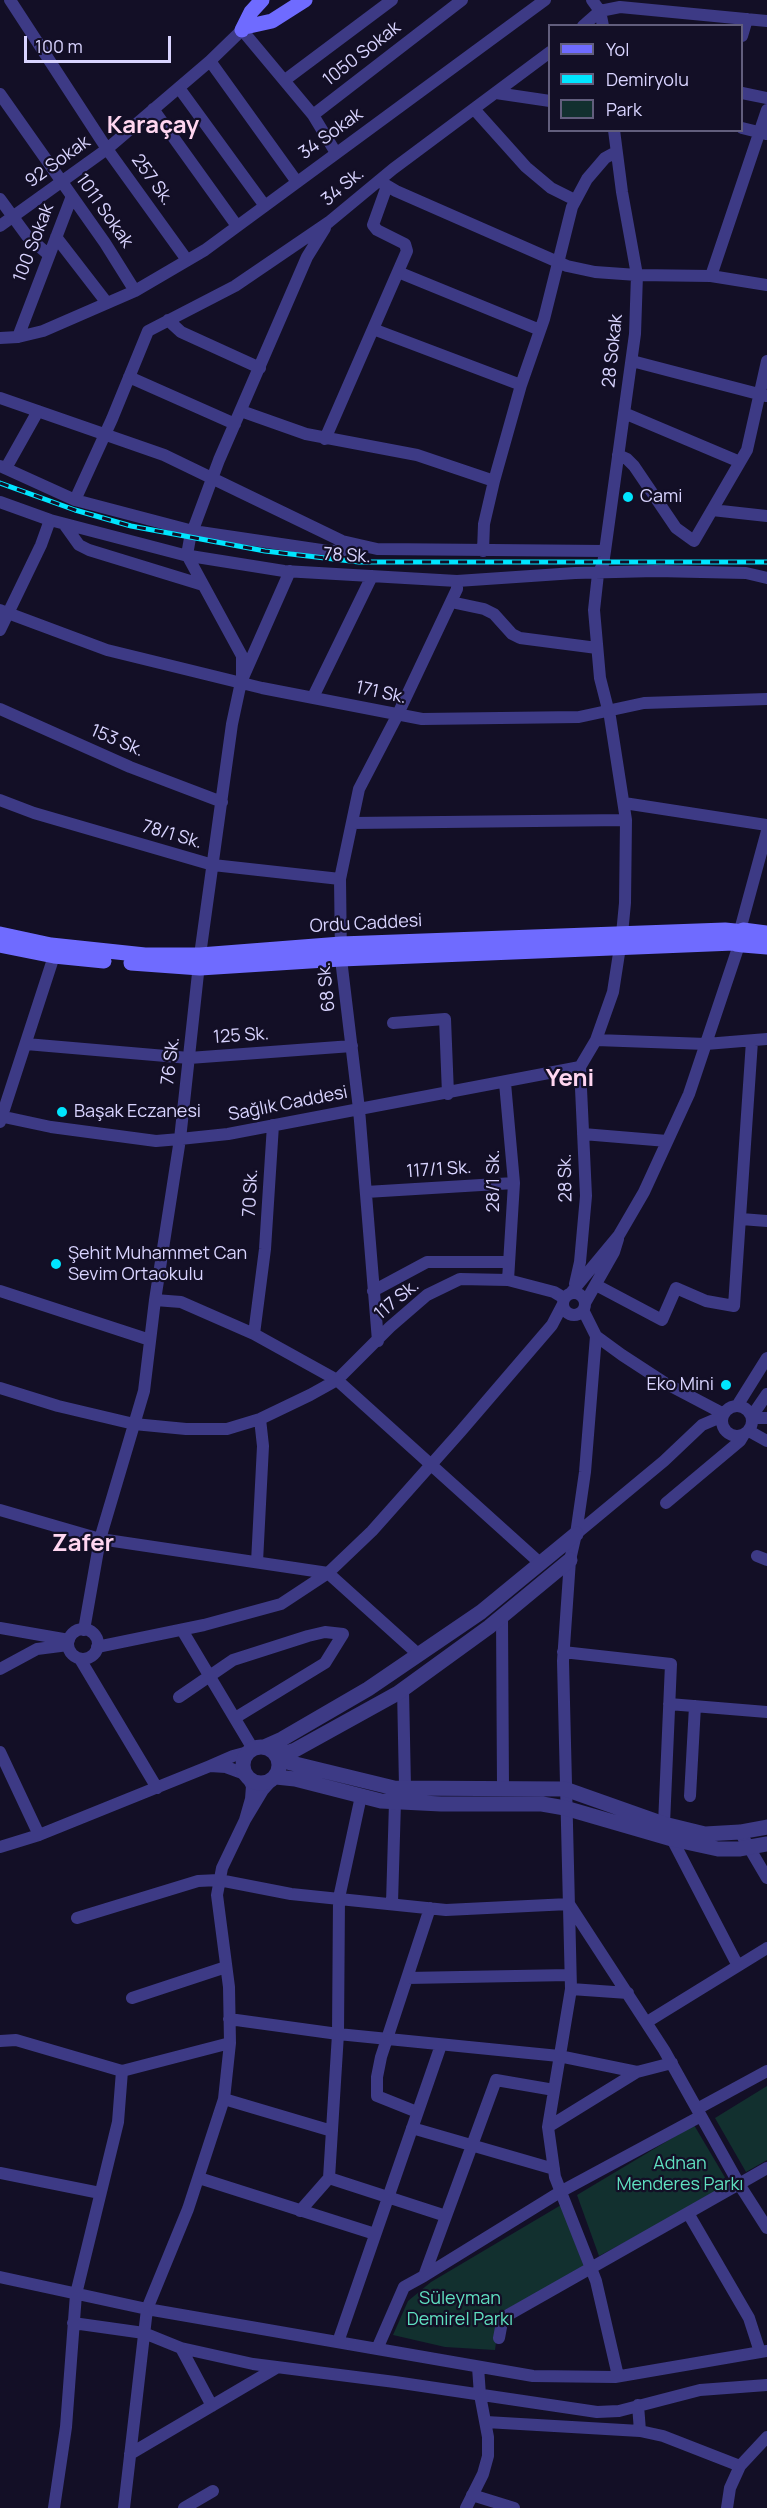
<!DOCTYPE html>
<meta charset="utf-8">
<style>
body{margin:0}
#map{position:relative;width:767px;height:2508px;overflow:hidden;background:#130f26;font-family:Manrope,sans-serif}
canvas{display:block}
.legend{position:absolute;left:548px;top:24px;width:195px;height:108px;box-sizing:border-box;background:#130f26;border:2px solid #625e7d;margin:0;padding:8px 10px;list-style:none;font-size:18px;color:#d9d4ff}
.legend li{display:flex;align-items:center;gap:12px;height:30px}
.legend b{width:30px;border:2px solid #625e7d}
.scale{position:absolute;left:24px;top:36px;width:147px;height:27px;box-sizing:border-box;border:3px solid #d9d4ff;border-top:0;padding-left:8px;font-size:18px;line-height:21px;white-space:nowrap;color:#d9d4ff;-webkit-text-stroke:4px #130f26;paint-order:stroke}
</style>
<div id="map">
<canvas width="767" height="2508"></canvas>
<ul class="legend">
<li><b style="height:8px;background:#6f6bff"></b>Yol</li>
<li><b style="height:8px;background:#00e5ff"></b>Demiryolu</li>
<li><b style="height:16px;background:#12302f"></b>Park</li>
</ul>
<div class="scale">100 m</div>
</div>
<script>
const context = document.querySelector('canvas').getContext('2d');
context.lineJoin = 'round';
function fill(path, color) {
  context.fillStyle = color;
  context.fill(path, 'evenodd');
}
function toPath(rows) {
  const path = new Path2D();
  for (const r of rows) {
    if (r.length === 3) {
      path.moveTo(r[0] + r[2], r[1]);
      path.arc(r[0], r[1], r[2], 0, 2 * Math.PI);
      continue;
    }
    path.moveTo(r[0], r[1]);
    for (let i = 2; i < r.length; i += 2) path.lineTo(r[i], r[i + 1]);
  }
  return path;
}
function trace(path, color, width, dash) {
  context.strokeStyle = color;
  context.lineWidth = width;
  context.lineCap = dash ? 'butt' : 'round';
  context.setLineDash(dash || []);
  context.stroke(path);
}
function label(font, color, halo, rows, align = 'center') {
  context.font = font + ' Manrope,sans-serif';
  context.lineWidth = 4.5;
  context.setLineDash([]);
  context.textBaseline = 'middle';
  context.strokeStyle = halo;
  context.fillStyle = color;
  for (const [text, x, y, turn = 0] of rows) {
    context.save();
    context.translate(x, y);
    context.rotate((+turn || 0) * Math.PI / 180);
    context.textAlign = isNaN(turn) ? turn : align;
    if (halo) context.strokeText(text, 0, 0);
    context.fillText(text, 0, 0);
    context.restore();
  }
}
fill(toPath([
 [767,2086,767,2160,746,2172,715,2118],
 [694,2125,730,2186,599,2256,577,2195],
 [561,2205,584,2267,500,2313,495,2350,445,2347,393,2335,408,2301,431,2282]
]), '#12302f');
trace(toPath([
 [10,0,107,149,187,260],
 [592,0,600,11,603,26],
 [583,26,600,11,620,7,767,21],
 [742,36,747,19],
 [210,61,297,182],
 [285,80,392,0],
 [179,88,265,206],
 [496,93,550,101],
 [742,93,767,98],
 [0,94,105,243,135,291],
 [153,109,237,226],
 [474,109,526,167,551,188,575,200],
 [313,115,462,0],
 [742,128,766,134],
 [379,181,396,191,567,266,595,272,637,275,711,276,767,285],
 [0,199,27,236,49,255],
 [0,226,107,149,210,61,242,30,313,115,336,153],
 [56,237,107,303],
 [398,272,540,330],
 [711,276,767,110],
 [168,320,181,332,260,368],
 [373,329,521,385],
 [18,337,72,196],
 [0,338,18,337,43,331,135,291,205,250,545,0],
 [632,361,766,396],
 [129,377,235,424],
 [0,398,164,455,342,541,377,549,605,551],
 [241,411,306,434,417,455,494,481],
 [624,413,740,462],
 [325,439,407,251,405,244,377,230,373,225,387,186],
 [618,455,627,459,634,466,676,528,694,541,747,450,767,361],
 [0,466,75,500,193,531,328,551,361,549],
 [6,468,38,411],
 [75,500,112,419,148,331,235,286,329,222,393,169,550,52],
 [0,502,50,520,184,555,284,571,457,581,575,573,656,571,746,573,767,578],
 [712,510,767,516],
 [64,524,79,545,89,550,203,585],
 [483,551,484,524,494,481,521,385,544,319,572,207,587,179,605,158,616,152],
 [451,602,484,609,494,614,512,634,520,638,597,648],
 [0,610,107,650,262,688,422,719,579,717,644,703,767,699],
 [0,630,41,545,50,520],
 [242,675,242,656,187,555,190,538,219,460,307,257,325,228],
 [313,697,372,576],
 [0,709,130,767,222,802],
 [0,800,34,813,213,865,340,879],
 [624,803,767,825],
 [352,823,626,820],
 [740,930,767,831],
 [393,1023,445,1019,448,1094],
 [596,1040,706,1044,767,1039],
 [26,1044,189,1058,352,1046],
 [580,1067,596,1040,613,992,622,934,625,903,626,820,610,717,600,678,594,610,598,574,603,564,605,551,635,334,637,275,622,192,614,130],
 [505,1083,514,1183,508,1280],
 [0,1116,51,1127,156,1141,180,1139,228,1134,580,1067],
 [0,1122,54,956],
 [583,1134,667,1141],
 [366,1192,514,1183],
 [741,1219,767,1221],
 [575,1284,580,1262,586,1196,580,1067],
 [596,1285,662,1320,676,1288,706,1301,734,1306,752,1041],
 [0,1291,150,1340],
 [373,1291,427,1262,509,1262],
 [574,1304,11],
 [570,1294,619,1235,644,1192,689,1094,739,945],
 [155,1300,181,1302,254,1334,337,1380,540,1563],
 [585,1303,614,1252,618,1239],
 [583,1310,596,1336,622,1355,665,1383,724,1414],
 [254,1334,265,1249,273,1125],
 [596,1336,585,1472,576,1534,570,1560,563,1661,571,1989,548,2127,555,2177,596,2281,618,2376],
 [378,1341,359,1109,341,959,340,879,359,789,397,716,457,589,457,581],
 [0,1388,58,1406,134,1424,186,1429,227,1429,260,1419,310,1395,337,1380,390,1327,427,1295,460,1279,508,1280,554,1292,564,1298],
 [737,1421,15],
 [737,1406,767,1358],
 [752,1416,767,1394],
 [752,1418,767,1418],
 [749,1431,767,1441],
 [666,1503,740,1441,743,1436],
 [0,1510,100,1539,328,1573,419,1655],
 [576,1534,664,1461,702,1425,723,1416],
 [757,1556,767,1560],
 [257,1562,263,1446,260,1419],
 [502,1616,503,1788],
 [0,1628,69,1640],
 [83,1644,15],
 [84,1630,100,1539,144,1391,155,1300,180,1139,200,955,232,724,241,682,290,571],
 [182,1630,253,1749],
 [97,1647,204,1625,281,1604,328,1573,372,1531,461,1431,552,1325,563,1304],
 [563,1652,671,1664,664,1824],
 [80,1659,157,1788],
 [0,1669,37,1649,68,1645],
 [403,1689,405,1787],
 [179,1697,233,1660,308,1636,325,1632,343,1634,325,1663,235,1718],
 [669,1704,767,1712],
 [0,1752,39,1835],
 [245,1774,226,1767,210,1766,233,1756,248,1752],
 [248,1778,252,1786,251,1799,245,1820,263,1790,271,1781],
 [690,1796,695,1706],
 [740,1832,767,1878],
 [672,1839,738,1966],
 [0,1847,39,1835,210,1766],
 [392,1903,395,1802],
 [77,1918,198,1881,219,1880,291,1894,446,1910,569,1904,664,2050,739,2184,508,2315,502,2322,499,2338],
 [407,1978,570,1975],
 [571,1989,628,1993],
 [132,1998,226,1967],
 [229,2019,338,2034,559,2056,637,2072,672,2063],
 [647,2022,767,1948],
 [0,2041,16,2040,122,2071,230,2043],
 [224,2099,332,2131],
 [697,2109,767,2071],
 [417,2112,377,2096,377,2077,381,2057,430,1908],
 [548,2127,637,2072],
 [412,2128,554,2169],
 [767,2168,739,2184,767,2228],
 [0,2173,100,2193],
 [199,2178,375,2234],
 [329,2178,446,2216],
 [300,2211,329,2178,338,2034,339,1898,361,1796],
 [688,2213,749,2318,760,2352],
 [424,2276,560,2192,701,2116],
 [0,2277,147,2309,533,2376,615,2377,767,2351],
 [73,2323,144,2333,181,2348,253,2364,395,2382,597,2412,619,2411,700,2390,767,2385],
 [338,2342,441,2045],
 [181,2348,212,2406],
 [377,2349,404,2287,424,2276,496,2080,554,2090],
 [638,2405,640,2431],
 [486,2422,640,2431,663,2436,740,2466],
 [130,2454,276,2368],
 [472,2495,514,2508],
 [54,2508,66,2427,76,2294,118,2122,122,2071],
 [124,2508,147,2309,188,2209,224,2099,230,2043,229,1987,217,1895,222,1868,245,1820],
 [184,2508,213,2491],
 [466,2508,483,2474,488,2456,488,2437,480,2395,478,2367],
 [727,2508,730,2488,740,2466,767,2437]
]), '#3d3a85', 12);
trace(toPath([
 [261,1765,18],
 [264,1747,282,1739,368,1689,481,1612,576,1534],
 [277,1756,295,1750,398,1693,489,1627,570,1560],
 [279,1760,394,1788,565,1789,664,1824,705,1834,740,1832,767,1827],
 [276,1777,295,1779,381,1801,441,1804,542,1804,565,1808,672,1839,718,1849,739,1849,767,1844]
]), '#3d3a85', 15);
trace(toPath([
 [245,27,272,21,305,0],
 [242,30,251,12,262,0],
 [743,930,767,933],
 [0,934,51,945,145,955,200,955,341,944,725,930,745,932,748,939,743,945,736,944,733,940,733,935,736,931],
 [0,945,54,956,104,961],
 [743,945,767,947],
 [131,963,200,968,341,959,734,943]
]), '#6f6bff', 15);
const rail = toPath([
 [0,483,75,510,131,526,265,551,359,562,767,562]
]);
trace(rail, '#00e5ff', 5);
trace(rail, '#130f26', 3, [9]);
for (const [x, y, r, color] of [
 [628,497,6,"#00e5ff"],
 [62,1112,6,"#00e5ff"],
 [56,1264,6,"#00e5ff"],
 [726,1385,6,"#00e5ff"]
]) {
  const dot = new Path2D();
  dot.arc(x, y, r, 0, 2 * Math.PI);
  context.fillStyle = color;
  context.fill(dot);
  trace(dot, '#130f26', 2);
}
label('18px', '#d9d4ff', '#130f26', [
 ["1050 Sokak",362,54,-38],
 ["34 Sokak",331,134,-36],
 ["92 Sokak",58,162,-36],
 ["257 Sk.",152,180,54],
 ["34 Sk.",343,187,-40],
 ["1011 Sokak",104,211,55],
 ["100 Sokak",34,243,-69],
 ["28 Sokak",613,351,-84],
 ["78 Sk.",347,556,3],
 ["171 Sk.",381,693,12],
 ["153 Sk.",117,741,23],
 ["78/1 Sk.",172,835,16],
 ["Ordu Caddesi",366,924,-3],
 ["68 Sk.",327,987,-96],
 ["125 Sk.",241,1036,-4],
 ["76 Sk.",171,1061,-83],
 ["Sağlık Caddesi",288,1104,-11],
 ["117/1 Sk.",439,1170,-4],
 ["28 Sk.",566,1178,-91],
 ["28/1 Sk.",494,1181,-90],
 ["70 Sk.",251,1193,-87],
 ["117 Sk.",397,1300,-40]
]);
label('18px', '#d9d4ff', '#130f26', [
 ["Cami",640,497],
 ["Başak Eczanesi",74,1112],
 ["Şehit Muhammet Can",68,1254],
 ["Sevim Ortaokulu",68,1275],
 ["Eko Mini",714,1385,"right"]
], 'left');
label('18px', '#5fe0c0', '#130f26', [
 ["Adnan",680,2164],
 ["Menderes Parkı",680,2185],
 ["Süleyman",460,2299],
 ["Demirel Parkı",460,2320]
]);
label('bold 24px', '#ffd6f0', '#130f26', [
 ["Karaçay",153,126],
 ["Yeni",570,1079],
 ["Zafer",83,1544]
]);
</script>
